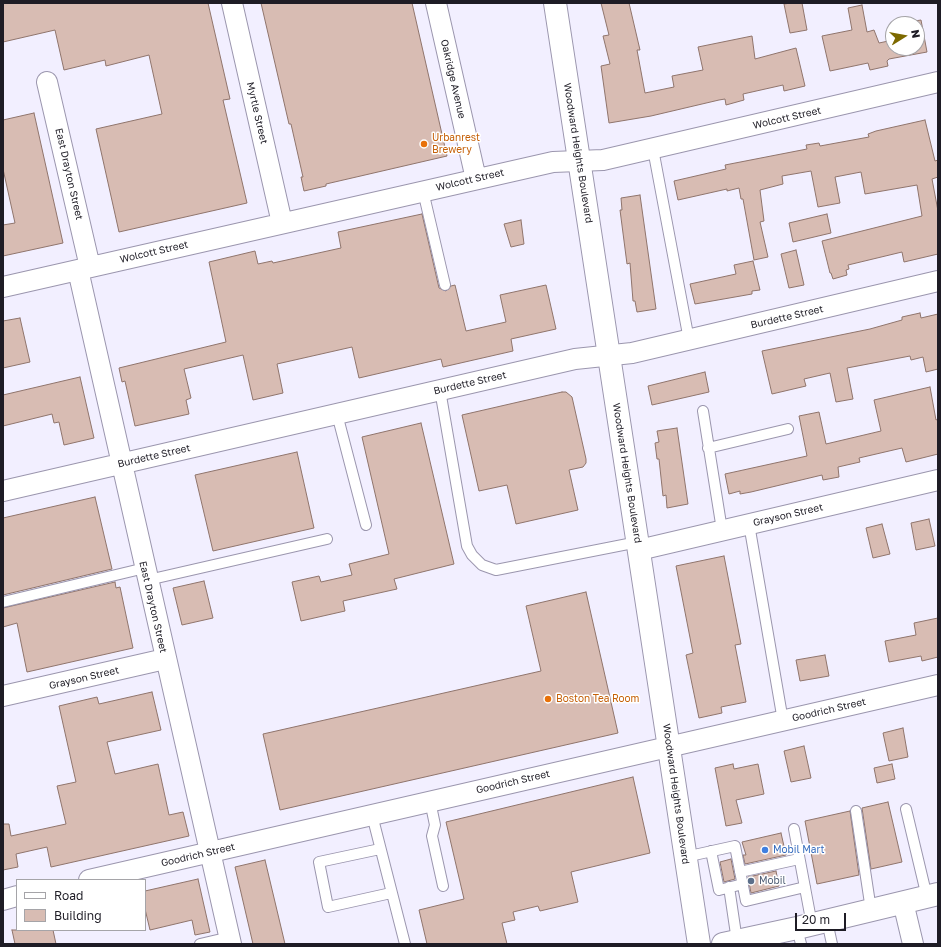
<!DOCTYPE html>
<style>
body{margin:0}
#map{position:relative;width:941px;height:947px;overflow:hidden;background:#f2efff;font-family:"Golos Text",sans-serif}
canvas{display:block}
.frame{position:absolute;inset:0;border:4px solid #1e1c25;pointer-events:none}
.legend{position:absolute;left:16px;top:879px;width:130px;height:52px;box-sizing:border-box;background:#fff;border:1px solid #a5a4a8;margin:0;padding:5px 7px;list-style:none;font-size:12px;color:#1e1c25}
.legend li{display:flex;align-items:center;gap:8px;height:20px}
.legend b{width:20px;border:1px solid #a5a4a8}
.north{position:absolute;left:885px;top:16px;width:40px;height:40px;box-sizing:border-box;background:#fff;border:1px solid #a5a4a8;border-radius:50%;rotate:79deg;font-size:11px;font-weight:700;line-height:16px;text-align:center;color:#1e1c25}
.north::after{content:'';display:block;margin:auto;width:14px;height:18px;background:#7d6900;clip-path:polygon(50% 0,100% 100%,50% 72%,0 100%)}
.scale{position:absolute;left:795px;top:913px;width:51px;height:18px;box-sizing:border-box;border:2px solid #1e1c25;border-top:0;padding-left:5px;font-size:12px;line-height:14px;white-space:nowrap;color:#1e1c25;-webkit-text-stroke:3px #fff;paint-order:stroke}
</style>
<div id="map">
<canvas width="941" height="947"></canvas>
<div class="frame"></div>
<ul class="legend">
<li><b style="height:5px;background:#fff"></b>Road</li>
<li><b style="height:11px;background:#d8bcb3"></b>Building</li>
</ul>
<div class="north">N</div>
<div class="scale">20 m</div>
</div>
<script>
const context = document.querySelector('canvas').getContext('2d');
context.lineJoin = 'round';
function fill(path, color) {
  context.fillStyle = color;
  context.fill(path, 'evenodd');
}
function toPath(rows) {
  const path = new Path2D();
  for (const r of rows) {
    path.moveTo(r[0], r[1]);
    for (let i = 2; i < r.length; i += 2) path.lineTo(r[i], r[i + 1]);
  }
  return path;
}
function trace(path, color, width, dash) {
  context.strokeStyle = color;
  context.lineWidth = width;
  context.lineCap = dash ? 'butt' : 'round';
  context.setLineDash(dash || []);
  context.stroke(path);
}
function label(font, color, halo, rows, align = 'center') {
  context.font = font + ' "Golos Text",sans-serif';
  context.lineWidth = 3;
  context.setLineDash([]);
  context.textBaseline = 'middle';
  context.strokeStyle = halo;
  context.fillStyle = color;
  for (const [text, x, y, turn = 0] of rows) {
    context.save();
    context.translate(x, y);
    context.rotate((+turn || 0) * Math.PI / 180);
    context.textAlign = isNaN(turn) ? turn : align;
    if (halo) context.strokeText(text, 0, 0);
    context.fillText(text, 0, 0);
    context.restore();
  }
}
const building = toPath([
 [3,3,208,3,230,99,223,100,247,203,119,232,96,129,162,114,149,55,106,66,105,60,64,70,55,30,3,42,3,3],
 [261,3,412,3,447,156,326,184,326,186,304,191,301,177,303,177,291,124,289,124,261,3],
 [601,3,629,3,640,50,637,50,645,93,674,87,672,76,703,70,698,47,752,36,755,59,796,48,805,86,784,91,783,85,743,94,744,100,726,105,725,99,719,100,651,116,609,123,601,66,610,64,603,36,609,35,601,3],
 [791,3,802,3,807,30,790,33,784,4,791,3],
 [862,5,867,32,874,30,879,43,893,40,893,48,917,48,917,24,902,23,921,20,927,52,889,59,887,61,888,66,870,70,868,63,830,71,822,36,852,30,848,8,862,5],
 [34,113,63,243,3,256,3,225,15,223,3,169,3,120,34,113],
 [925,120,935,161,938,160,938,177,932,179,938,211,938,254,904,262,902,252,848,265,849,269,846,270,847,275,833,279,831,273,830,273,822,241,922,216,917,185,865,194,861,172,835,177,840,203,818,207,811,171,782,176,783,184,760,190,764,221,760,222,768,257,754,260,743,199,741,199,739,188,727,191,727,189,678,200,674,181,726,169,725,165,807,149,806,145,819,143,820,146,869,137,868,134,876,131,925,120],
 [640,195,656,309,637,312,635,301,633,301,630,263,627,264,620,210,622,210,621,198,640,195],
 [422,214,439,288,446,291,451,286,455,285,466,331,506,322,500,295,546,285,556,329,511,339,513,351,443,367,441,359,359,378,352,347,277,364,283,393,253,400,243,355,184,369,191,398,186,400,189,414,135,426,125,381,122,382,119,368,226,342,209,262,255,251,258,264,272,261,273,263,341,248,338,232,422,214],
 [827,214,831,233,793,242,789,223,827,214],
 [521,220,524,244,511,247,504,224,521,220],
 [796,250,804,285,789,288,781,254,796,250],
 [753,261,760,290,752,291,752,294,695,304,690,284,736,274,734,265,753,261],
 [920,313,921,318,938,314,938,369,926,372,923,357,911,360,910,356,847,368,853,399,836,402,830,373,804,379,806,386,772,394,762,351,870,329,902,320,902,317,920,313],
 [20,318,30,362,3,368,3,321,20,318],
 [705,372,709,392,652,405,648,386,705,372],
 [80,377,94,438,64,445,59,422,54,423,52,414,3,426,3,395,80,377],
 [930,387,936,420,938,419,938,454,906,462,902,448,859,458,860,462,838,467,839,477,823,480,822,475,751,492,740,494,740,491,729,494,725,474,807,456,799,416,819,412,826,444,881,431,874,400,930,387],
 [562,392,566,392,572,397,586,459,586,463,583,467,569,470,578,510,516,524,507,485,479,491,462,415,562,392],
 [421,423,454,564,394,579,397,589,343,601,345,611,301,621,292,582,319,576,321,582,352,575,349,564,389,554,362,437,421,423],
 [677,428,688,504,667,508,666,495,663,496,659,459,657,459,655,443,659,442,657,431,677,428],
 [297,452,314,528,213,551,195,475,297,452],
 [95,497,112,569,3,595,3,518,95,497],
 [929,519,935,546,916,550,911,523,929,519],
 [882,524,890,554,873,558,866,528,882,524],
 [724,556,741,644,735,645,746,702,721,707,722,713,699,718,686,655,693,653,676,566,724,556],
 [204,581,213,618,182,625,173,588,204,581],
 [115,582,116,588,120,587,133,648,27,672,17,623,3,627,3,608,115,582],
 [586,592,618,733,280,810,263,734,541,671,526,606,586,592],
 [938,618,938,657,922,661,921,656,889,662,885,641,916,635,914,623,938,618],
 [825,655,829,676,800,681,796,660,825,655],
 [152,692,161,730,107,742,115,774,158,764,169,815,183,812,189,836,51,867,47,847,16,854,18,867,3,870,3,824,9,824,11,836,66,824,57,786,76,782,59,706,97,697,99,704,152,692],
 [903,728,908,757,889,761,883,733,903,728],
 [804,746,811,778,791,782,784,751,804,746],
 [733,764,734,769,758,764,764,794,736,800,742,823,726,826,715,768,733,764],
 [892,764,895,779,877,783,874,768,892,764],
 [633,777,650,853,571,872,578,902,540,911,538,906,513,912,515,920,502,923,507,944,427,944,419,910,464,899,446,822,633,777],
 [888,802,902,862,871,869,862,808,888,802],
 [850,811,859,875,817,884,805,821,850,811],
 [781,833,786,855,745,864,743,855,746,855,742,842,781,833],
 [731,859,735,879,724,882,720,862,731,859],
 [265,860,285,944,253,944,235,867,265,860],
 [776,871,779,886,751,893,748,877,776,871],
 [198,879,210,932,195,935,192,920,150,930,145,909,145,891,198,879],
 [12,930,53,930,56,944,15,944,12,930]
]);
fill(building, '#d8bcb3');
trace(building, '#8f746c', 1);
const lane = toPath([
 [653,149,689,340],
 [423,191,445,285],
 [440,390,467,546,472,555,482,565,496,570,638,542],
 [703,411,722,530],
 [337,414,366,525],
 [708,448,788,429],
 [749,524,783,721],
 [148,580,327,539],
 [3,602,145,568],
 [430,801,435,825,432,836,443,886],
 [906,809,927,897],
 [856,811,871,910],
 [372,815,405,944],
 [794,829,812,925],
 [380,849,319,862,328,907,391,893],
 [711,851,719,890,743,884],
 [685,857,735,846,746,901,805,887],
 [740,872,799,859],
 [729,887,737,941],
 [827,921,832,944],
 [797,928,801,944],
 [200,944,230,937]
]);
const street = toPath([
 [232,3,282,223],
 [436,3,476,179],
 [47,82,90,267],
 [78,270,231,944],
 [3,287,553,162,603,160,938,82],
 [3,491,575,359,632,353,938,281],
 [639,550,938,480],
 [3,696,165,659],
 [89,880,938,685],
 [3,900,17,896],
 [903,902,913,944]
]);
const secondary = toPath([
 [555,3,699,944],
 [723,944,797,928,938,894]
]);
trace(lane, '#9b96ae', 12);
trace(street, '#9b96ae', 22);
trace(secondary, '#9b96ae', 24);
trace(lane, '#fff', 10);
trace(street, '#fff', 20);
trace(secondary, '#fff', 22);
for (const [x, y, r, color] of [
 [424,144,4,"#e8710a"],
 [548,699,4,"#e8710a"],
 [765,850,4,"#3f7fe0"],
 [751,881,4,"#5c6f8a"]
]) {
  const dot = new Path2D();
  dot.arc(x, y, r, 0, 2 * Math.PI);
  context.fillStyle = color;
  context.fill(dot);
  trace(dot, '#fff', 1.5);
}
label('10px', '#1e1c25', '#fff', [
 ["Oakridge Avenue",453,79,77],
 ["Myrtle Street",257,113,77],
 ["Wolcott Street",787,118,-13],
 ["Woodward Heights Boulevard",578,153,81],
 ["East Drayton Street",69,174,77],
 ["Wolcott Street",470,180,-13],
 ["Wolcott Street",154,252,-13],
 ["Burdette Street",787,317,-13],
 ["Burdette Street",470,383,-13],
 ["Burdette Street",154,456,-13],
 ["Woodward Heights Boulevard",627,473,81],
 ["Grayson Street",788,515,-13],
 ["East Drayton Street",153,607,77],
 ["Grayson Street",84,678,-13],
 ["Goodrich Street",829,710,-13],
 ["Goodrich Street",513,782,-13],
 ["Woodward Heights Boulevard",676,794,82],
 ["Goodrich Street",198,855,-13]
]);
label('10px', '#c56008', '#fff', [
 ["Urbanrest",432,138],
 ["Brewery",432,150],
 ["Boston Tea Room",556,699]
], 'left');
label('10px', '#366cbe', '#fff', [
 ["Mobil Mart",773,850]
], 'left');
label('10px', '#4e5e75', '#fff', [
 ["Mobil",759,881]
], 'left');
</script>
